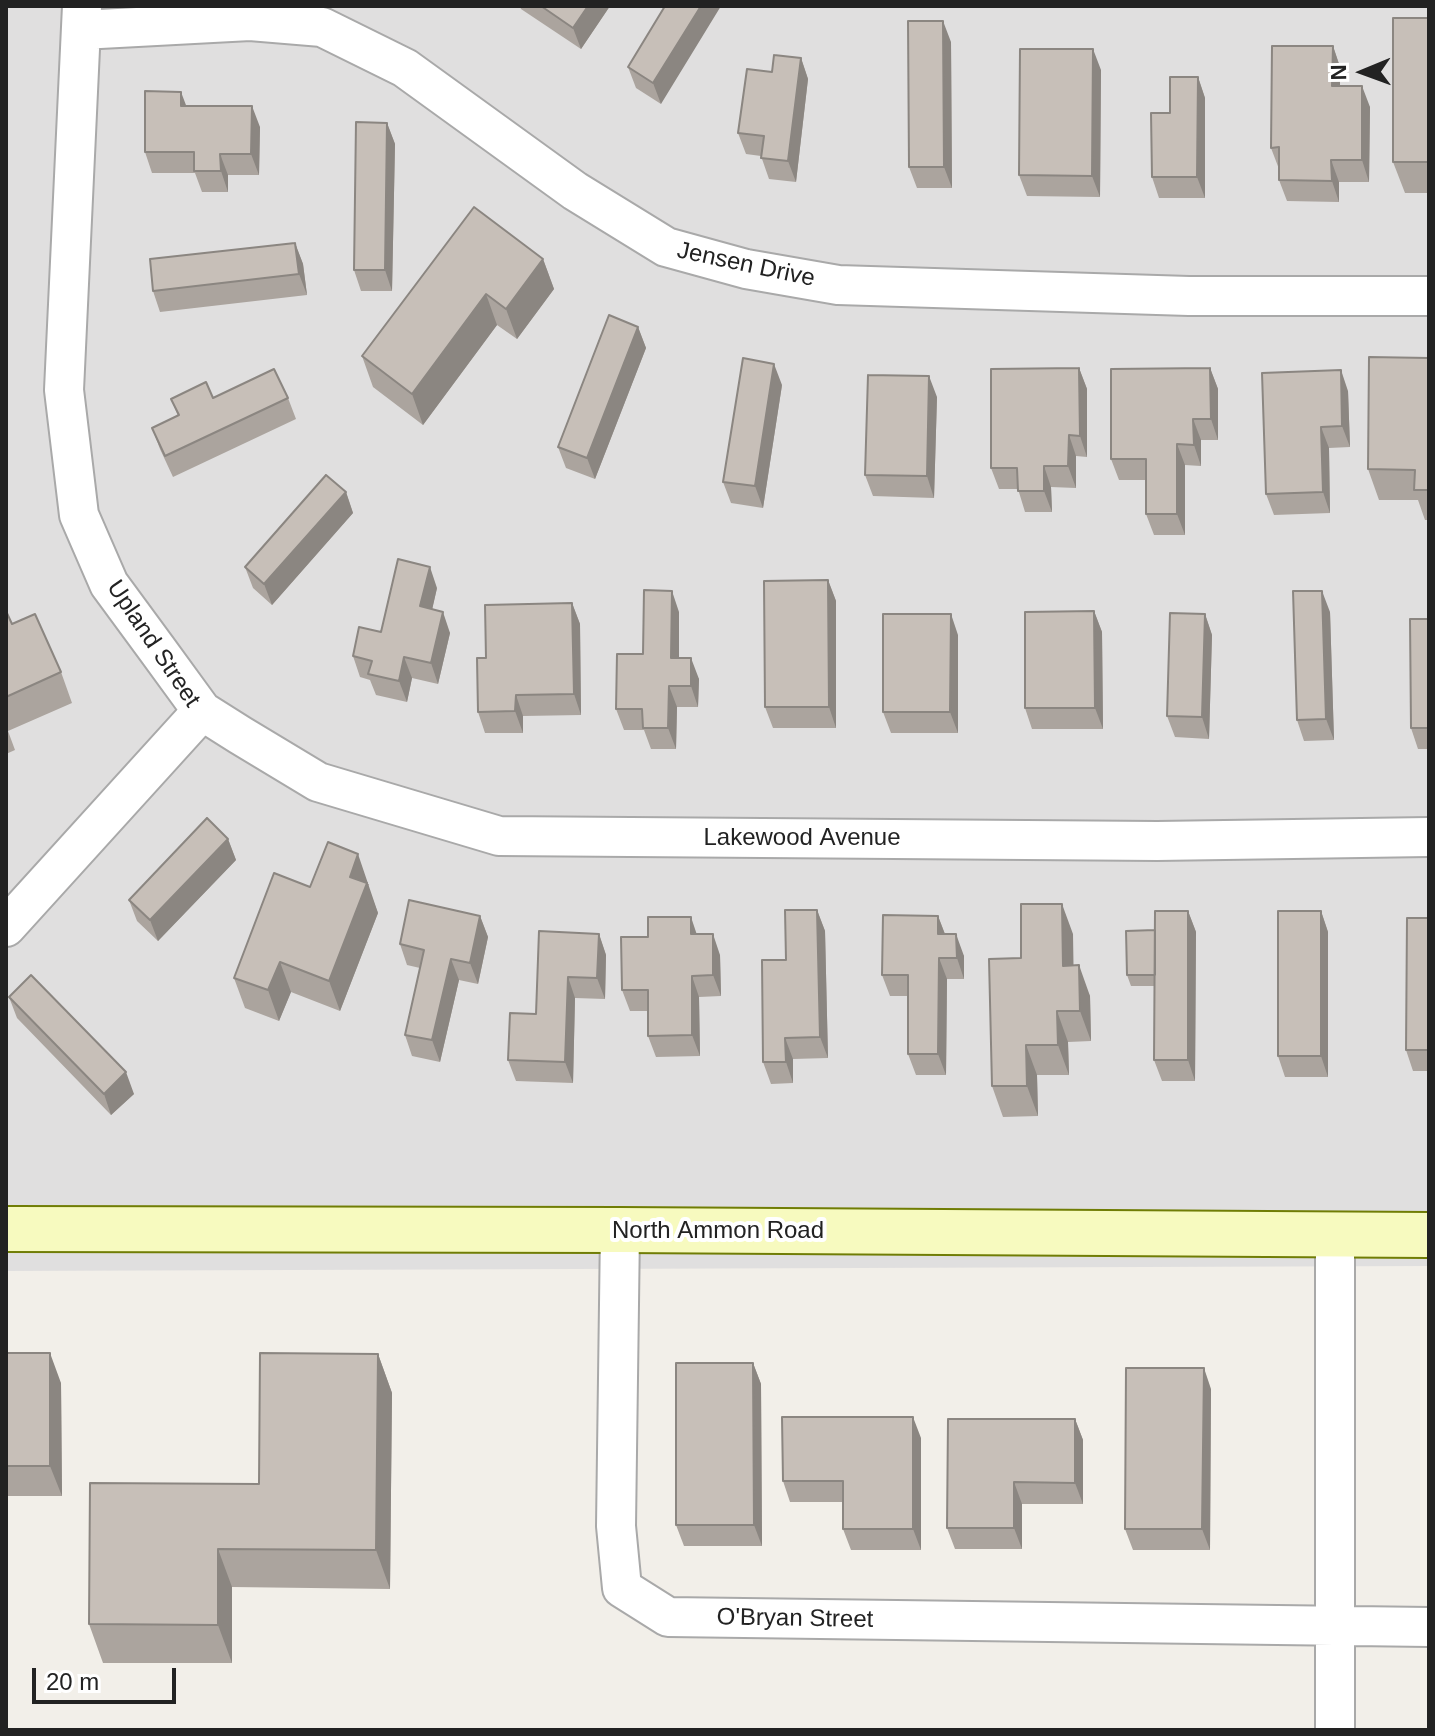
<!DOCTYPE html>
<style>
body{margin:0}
#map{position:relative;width:1435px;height:1736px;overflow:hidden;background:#f2efe9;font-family:Arial,sans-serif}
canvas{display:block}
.frame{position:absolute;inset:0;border:8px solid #222;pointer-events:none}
.north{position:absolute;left:1323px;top:32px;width:80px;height:80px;-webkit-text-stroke:6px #fff;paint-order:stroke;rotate:269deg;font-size:22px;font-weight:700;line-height:32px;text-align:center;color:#222}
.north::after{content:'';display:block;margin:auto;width:28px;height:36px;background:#222;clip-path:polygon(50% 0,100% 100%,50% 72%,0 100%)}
.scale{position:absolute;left:32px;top:1668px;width:144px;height:36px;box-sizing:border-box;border:4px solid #222;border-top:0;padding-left:10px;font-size:24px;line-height:28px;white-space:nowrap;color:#222;-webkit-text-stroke:6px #fff;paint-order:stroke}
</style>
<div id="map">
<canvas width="1435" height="1736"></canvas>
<div class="frame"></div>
<div class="north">N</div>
<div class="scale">20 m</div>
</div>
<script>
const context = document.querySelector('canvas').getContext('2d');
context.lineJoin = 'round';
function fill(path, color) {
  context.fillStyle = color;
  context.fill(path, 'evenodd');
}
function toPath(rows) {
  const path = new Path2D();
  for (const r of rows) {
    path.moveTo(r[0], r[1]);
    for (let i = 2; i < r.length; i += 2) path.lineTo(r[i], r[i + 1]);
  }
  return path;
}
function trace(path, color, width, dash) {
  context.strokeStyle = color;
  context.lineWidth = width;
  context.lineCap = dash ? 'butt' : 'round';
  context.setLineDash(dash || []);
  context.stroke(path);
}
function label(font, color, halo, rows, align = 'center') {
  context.font = font + ' Arial,sans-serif';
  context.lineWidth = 8;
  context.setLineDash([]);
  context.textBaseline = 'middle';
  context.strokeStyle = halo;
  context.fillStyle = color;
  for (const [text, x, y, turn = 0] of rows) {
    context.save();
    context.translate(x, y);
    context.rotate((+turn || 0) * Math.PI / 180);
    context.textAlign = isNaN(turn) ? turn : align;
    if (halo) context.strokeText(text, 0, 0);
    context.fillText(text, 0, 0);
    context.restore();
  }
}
fill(toPath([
 [6,6,1429,6,1429,1266,6,1271]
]), '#e0dfdf');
const street = toPath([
 [82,6,64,390,79,515,109,584,159,652,202,711,240,735,318,782,499,836,1157,841,1429,837],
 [81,30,250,21,322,27,405,68,575,191,666,247,746,269,838,285,1189,296,1429,296],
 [6,927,202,711],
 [620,1230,616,1526,622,1588,668,1617,1429,1627],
 [1335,1235,1335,1730]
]);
const secondary = toPath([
 [6,1229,620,1230,1429,1235]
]);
trace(street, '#a9a9a9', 42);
trace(secondary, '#707d05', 48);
trace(street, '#fff', 38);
trace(secondary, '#f7fabf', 44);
fill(toPath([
 [520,6,610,6,581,49,521,9],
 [665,6,661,104,636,88,628,67],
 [1429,18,1429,193,1405,193,1393,162],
 [951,42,952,188,917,188,909,167],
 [1333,46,1340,67,1340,86,1370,107,1369,182,1339,182,1339,202,1287,201,1279,180,1279,169,1271,148],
 [801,58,808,79,796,182,769,179,761,156,746,154,738,133,772,72],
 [1101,70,1100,197,1027,196,1019,175],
 [1198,77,1205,98,1205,198,1159,198,1152,177,1170,113],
 [186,106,260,127,259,175,228,175,228,192,202,192,195,173,152,173,145,152],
 [387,123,395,144,392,291,361,291,354,270],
 [295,243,303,264,307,295,160,312,153,291],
 [543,259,554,289,517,339,497,325,423,425,373,387,362,356],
 [638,327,646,348,595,479,566,468,558,447],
 [1429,358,1429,520,1425,520,1418,500,1379,500,1368,469],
 [1079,368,1087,389,1087,457,1076,456,1076,488,1051,487,1052,512,1025,512,1018,489,999,489,991,468],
 [1210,368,1218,389,1218,440,1201,440,1201,466,1185,465,1185,535,1154,535,1146,514,1146,480,1119,480,1111,459],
 [782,385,763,508,731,503,723,482],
 [1348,391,1350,447,1329,448,1330,513,1274,515,1266,494],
 [937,397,934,498,873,496,865,475],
 [213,398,288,398,296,419,173,477,160,449,152,428,178,416,171,399],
 [346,492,353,513,272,605,253,588,245,567],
 [828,580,836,601,836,728,773,728,765,707],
 [437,588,432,609,450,633,438,684,412,678,407,702,376,695,370,680,360,677,353,656,381,632],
 [572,603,580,624,581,715,523,716,523,733,485,733,478,712,486,658],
 [6,611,12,624,61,672,72,703,8,731,15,750,6,754],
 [1094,611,1102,632,1103,729,1032,729,1025,708],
 [679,612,679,658,699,679,698,707,677,707,676,749,651,749,644,730,624,730,616,709,643,654],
 [1330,612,1334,740,1304,741,1297,720],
 [1205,614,1212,635,1209,739,1175,737,1167,716],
 [1429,619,1429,749,1418,749,1411,728],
 [958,635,958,733,891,733,883,712],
 [228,839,236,860,158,941,137,921,129,900],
 [369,884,368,887,378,913,340,1011,291,992,279,1021,245,1008,234,978,310,887],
 [817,910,825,931,828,1058,793,1059,793,1083,771,1084,763,1062,786,960],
 [1188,911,1196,932,1195,1081,1162,1081,1154,1060,1155,986,1131,986,1127,975,1155,930],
 [1321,911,1328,932,1328,1077,1285,1077,1278,1056],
 [480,916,488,937,478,984,459,980,440,1062,412,1056,405,1035,420,968,407,965,400,944],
 [938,916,945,934,964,956,964,979,947,979,946,1075,916,1075,908,1054,908,996,890,996,882,975],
 [1429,918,1429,1071,1413,1071,1406,1050],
 [599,934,606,955,605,999,575,998,573,1083,516,1081,508,1060,536,1014],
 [1073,934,1073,965,1090,996,1091,1041,1068,1042,1069,1075,1037,1075,1038,1116,1003,1117,992,1086,1021,958],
 [648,937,720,955,721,996,699,997,700,1056,656,1057,648,1036,648,1011,630,1011,622,990],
 [9,997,134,1094,111,1115,17,1018],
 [6,1353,61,1383,62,1496,6,1496],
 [378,1354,392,1393,390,1589,232,1587,232,1663,103,1663,89,1624,259,1484],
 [753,1363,761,1384,762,1546,684,1546,676,1525],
 [1211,1389,1210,1550,1133,1550,1125,1529],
 [1075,1419,1083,1440,1083,1504,1022,1504,1022,1549,955,1549,947,1528],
 [921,1438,921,1550,851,1550,843,1529,843,1502,790,1502,783,1481]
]), '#aba49e');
fill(toPath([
 [588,6,610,6,581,49,573,28],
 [701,6,721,6,661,104,653,83],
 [943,21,951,42,952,188,944,167],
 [1333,46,1340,67,1340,107,1332,86],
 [1093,49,1101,70,1100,197,1092,176],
 [801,58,808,79,796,182,788,161],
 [1198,77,1205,98,1205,198,1197,177],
 [1362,86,1370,107,1369,182,1362,160],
 [181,92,189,113,181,106],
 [252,106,260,127,259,175,251,154],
 [387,123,395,144,392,291,385,270],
 [220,154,228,175,228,192,221,171],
 [1331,160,1339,182,1339,202,1332,181],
 [295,243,303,264,307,295,299,274],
 [543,259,554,289,517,339,506,309],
 [486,294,497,325,423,425,412,394],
 [638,327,646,348,595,479,587,458],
 [774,364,782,385,763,508,755,486],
 [1079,368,1087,389,1087,457,1080,436],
 [1210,368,1218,389,1218,440,1211,419],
 [1341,370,1348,391,1350,447,1342,426],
 [929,376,937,397,934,498,927,476],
 [1193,419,1201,440,1201,466,1194,445],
 [1321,427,1329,448,1330,513,1323,492],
 [1069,435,1076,456,1076,488,1068,466],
 [1177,444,1185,465,1185,535,1177,514],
 [1044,466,1051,487,1052,512,1044,491],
 [346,492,353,513,272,605,264,584],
 [430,567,437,588,428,628,420,606],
 [828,580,836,601,836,728,829,707],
 [672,591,679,612,679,679,671,658],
 [1322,591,1330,612,1334,740,1326,719],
 [572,603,580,624,581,715,574,694],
 [1094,611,1102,632,1103,729,1095,708],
 [443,612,450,633,438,684,431,663],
 [951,614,958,635,958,733,950,712],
 [1205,614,1212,635,1209,739,1202,717],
 [404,657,412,678,407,702,399,681],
 [691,658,699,679,698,707,691,686],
 [669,686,677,707,676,749,668,728],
 [516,695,523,716,523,733,515,711],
 [228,839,236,860,158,941,150,920],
 [358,854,378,913,340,1011,329,981,350,877],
 [1062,904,1073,934,1074,996,1063,966],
 [817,910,825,931,828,1058,820,1037],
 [1188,911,1196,932,1195,1081,1188,1060],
 [1321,911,1328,932,1328,1077,1321,1056],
 [480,916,488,937,478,984,470,963],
 [938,916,946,937,938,934],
 [691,917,698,938,691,934],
 [599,934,606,955,605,999,597,978],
 [713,934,720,955,721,996,713,975],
 [956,934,964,956,964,979,957,958],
 [939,958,947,979,946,1075,938,1054],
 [451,959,459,980,440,1062,432,1040],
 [280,962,291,992,279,1021,268,990],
 [1079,965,1090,996,1091,1041,1080,1011],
 [692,976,699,997,700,1056,692,1035],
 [568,977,575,998,573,1083,565,1062],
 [1057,1011,1068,1042,1069,1075,1058,1045],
 [785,1038,793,1059,793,1083,786,1062],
 [1026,1045,1037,1075,1038,1116,1027,1086],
 [126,1072,134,1094,111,1115,104,1094],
 [50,1353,61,1383,62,1496,50,1466],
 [378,1354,392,1393,390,1589,376,1550],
 [753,1363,761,1384,762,1546,754,1525],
 [1204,1368,1211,1389,1210,1550,1202,1529],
 [913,1417,921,1438,921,1550,913,1529],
 [1075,1419,1083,1440,1083,1504,1075,1483],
 [1014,1482,1022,1504,1022,1549,1014,1528],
 [218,1549,232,1587,232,1663,218,1625]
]), '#8b8681');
const building = toPath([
 [541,6,588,6,573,28,541,6],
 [665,6,701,6,653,83,628,67,665,6],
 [1393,18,1429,18,1429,162,1393,162,1393,18],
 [908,21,943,21,944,167,909,167,908,21],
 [1272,46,1333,46,1332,86,1362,86,1362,160,1331,160,1332,181,1279,180,1279,147,1271,148,1272,46],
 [1020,49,1093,49,1092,176,1019,175,1020,49],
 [774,55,801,58,788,161,761,158,764,136,738,133,747,69,772,72,774,55],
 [1170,77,1198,77,1197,177,1152,177,1151,113,1170,113,1170,77],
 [145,91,181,92,181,106,252,106,251,154,220,154,221,171,194,171,194,152,145,152,145,91],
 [356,122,387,123,385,270,354,270,356,122],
 [474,207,543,259,506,309,486,294,412,394,362,356,474,207],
 [295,243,299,274,153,291,150,259,295,243],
 [609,315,638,327,587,458,558,447,609,315],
 [1369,357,1429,358,1429,490,1414,490,1415,470,1368,469,1369,357],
 [743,358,774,364,755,486,723,482,743,358],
 [1079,368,1080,436,1069,435,1068,466,1044,466,1044,491,1018,491,1017,468,991,468,991,369,1079,368],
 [1210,368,1211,419,1193,419,1194,445,1177,444,1177,514,1146,514,1146,459,1111,459,1111,369,1210,368],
 [274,369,288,398,165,456,152,428,179,415,171,399,206,382,213,398,274,369],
 [1341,370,1342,426,1321,427,1323,492,1266,494,1262,373,1341,370],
 [868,375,929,376,927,476,865,475,868,375],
 [326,475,346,492,264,584,245,567,326,475],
 [398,559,430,567,420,606,443,612,431,663,404,657,399,681,368,674,372,661,353,656,359,627,381,632,398,559],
 [828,580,829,707,765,707,764,581,828,580],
 [644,590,672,591,671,658,691,658,691,686,669,686,668,728,643,728,642,709,616,709,617,654,643,654,644,590],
 [1293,591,1322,591,1326,719,1297,720,1293,591],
 [572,603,574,694,516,695,515,711,478,712,477,658,486,658,485,605,572,603],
 [6,611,12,624,35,614,61,672,6,697,6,611],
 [1094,611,1095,708,1025,708,1025,612,1094,611],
 [1170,613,1205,614,1202,717,1167,716,1170,613],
 [883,614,951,614,950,712,883,712,883,614],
 [1410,619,1429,619,1429,728,1411,728,1410,619],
 [207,818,228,839,150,920,129,900,207,818],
 [328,842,358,854,350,877,367,883,329,981,280,962,268,990,234,978,274,873,310,887,328,842],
 [409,900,480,916,470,963,451,959,432,1040,405,1035,424,950,400,944,409,900],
 [1021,904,1062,904,1063,966,1079,965,1080,1011,1057,1011,1058,1045,1026,1045,1027,1086,992,1086,989,959,1021,958,1021,904],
 [785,910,817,910,820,1037,785,1038,786,1062,763,1062,762,960,786,960,785,910],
 [1155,911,1188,911,1188,1060,1154,1060,1155,911],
 [1278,911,1321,911,1321,1056,1278,1056,1278,911],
 [883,915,938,916,938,934,956,934,957,958,939,958,938,1054,908,1054,908,975,882,975,883,915],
 [648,917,691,917,691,934,713,934,713,975,692,976,692,1035,648,1036,648,990,622,990,621,937,648,937,648,917],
 [1407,918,1429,918,1429,1050,1406,1050,1407,918],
 [1155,930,1155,975,1127,975,1126,931,1155,930],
 [539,931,599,934,597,978,568,977,565,1062,508,1060,510,1013,536,1014,539,931],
 [31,975,126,1072,104,1094,9,997,31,975],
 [6,1353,50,1353,50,1466,6,1466,6,1353],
 [260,1353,378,1354,376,1550,218,1549,218,1625,89,1624,90,1483,259,1484,260,1353],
 [676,1363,753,1363,754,1525,676,1525,676,1363],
 [1126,1368,1204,1368,1202,1529,1125,1529,1126,1368],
 [782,1417,913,1417,913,1529,843,1529,843,1481,783,1481,782,1417],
 [948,1419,1075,1419,1075,1483,1014,1482,1014,1528,947,1528,948,1419]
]);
fill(building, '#c7bfb8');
trace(building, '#8b8681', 2);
label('24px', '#222', '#fff', [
 ["Jensen Drive",746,265,12],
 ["Upland Street",153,644,56],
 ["Lakewood Avenue",802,838],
 ["North Ammon Road",718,1231],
 ["O'Bryan Street",795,1619,1]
]);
</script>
